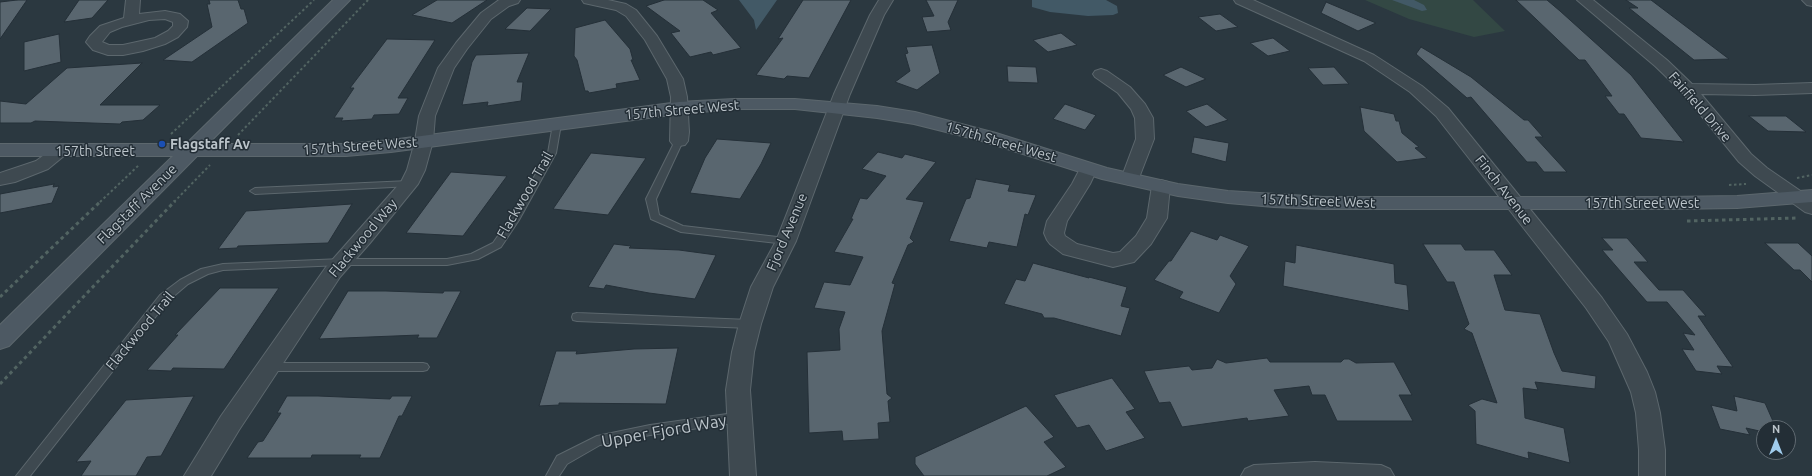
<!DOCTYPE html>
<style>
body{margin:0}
#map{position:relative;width:1812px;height:476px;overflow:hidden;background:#2b3840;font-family:Ubuntu,sans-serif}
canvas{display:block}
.north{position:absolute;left:1756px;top:420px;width:40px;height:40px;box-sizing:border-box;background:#232e36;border:1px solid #606a71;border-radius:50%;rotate:0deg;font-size:11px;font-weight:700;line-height:16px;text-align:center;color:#bbc4ca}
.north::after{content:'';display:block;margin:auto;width:14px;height:18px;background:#9fcbec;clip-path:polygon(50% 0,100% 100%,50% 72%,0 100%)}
</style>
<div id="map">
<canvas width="1812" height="476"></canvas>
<div class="north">N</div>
</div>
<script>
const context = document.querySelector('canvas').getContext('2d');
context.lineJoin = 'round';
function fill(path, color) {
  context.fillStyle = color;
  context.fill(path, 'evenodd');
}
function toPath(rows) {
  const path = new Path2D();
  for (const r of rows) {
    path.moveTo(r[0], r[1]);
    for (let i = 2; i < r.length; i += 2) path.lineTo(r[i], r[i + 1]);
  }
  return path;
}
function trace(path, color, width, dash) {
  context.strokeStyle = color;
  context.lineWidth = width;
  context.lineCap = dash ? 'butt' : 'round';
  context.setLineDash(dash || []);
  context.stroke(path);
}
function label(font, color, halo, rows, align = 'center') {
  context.font = font + ' Ubuntu,sans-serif';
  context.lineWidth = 3;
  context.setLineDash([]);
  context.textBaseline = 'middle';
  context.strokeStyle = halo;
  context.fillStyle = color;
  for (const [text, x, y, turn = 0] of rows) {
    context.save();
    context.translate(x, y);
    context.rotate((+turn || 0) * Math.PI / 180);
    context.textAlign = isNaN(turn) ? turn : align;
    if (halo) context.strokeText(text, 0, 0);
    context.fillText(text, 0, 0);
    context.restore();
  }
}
fill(toPath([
 [1365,0,1473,0,1505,31,1474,37,1409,19]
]), '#334844');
fill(toPath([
 [739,0,777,0,756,30,754,20],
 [1032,0,1106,0,1117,6,1118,13,1113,15,1088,16,1050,12,1032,7],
 [1392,0,1414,0,1424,5,1427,10,1422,11]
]), '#425966');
const building = toPath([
 [17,0,27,0,0,39,0,2,17,0],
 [79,0,108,0,92,18,64,22,79,0],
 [209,0,238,0,241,9,244,9,248,23,192,62,163,60,212,27,207,4,210,4,209,0],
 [437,0,487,0,452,23,412,15,437,0],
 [664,0,703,0,718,10,711,13,741,48,713,55,711,52,690,57,671,33,680,31,646,6,664,0],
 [803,0,851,0,809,78,787,76,784,79,756,75,783,38,778,39,803,0],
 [926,0,958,0,948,22,951,30,927,32,922,17,934,16,926,0],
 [1516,0,1547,0,1560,11,1631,75,1684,142,1641,138,1624,114,1619,114,1605,96,1612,96,1585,60,1579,60,1516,0],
 [1626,0,1651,0,1729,59,1694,60,1629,8,1638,8,1626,0],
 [1326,2,1376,23,1358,31,1321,13,1326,2],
 [527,8,551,9,530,31,505,29,527,8],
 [1220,14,1238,27,1216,31,1198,17,1220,14],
 [605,20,630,49,633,60,631,60,640,80,616,84,617,88,589,93,588,91,585,91,577,60,574,56,575,28,605,20],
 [1061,33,1077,45,1048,52,1033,40,1061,33],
 [59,34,61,62,24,71,24,42,59,34],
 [1273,38,1290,51,1268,56,1250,43,1273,38],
 [387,39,435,40,398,98,408,98,399,114,374,115,372,119,341,121,343,118,334,118,354,88,350,88,387,39],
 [932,45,940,73,917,90,895,82,910,71,905,54,908,53,906,47,932,45],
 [1421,47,1471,77,1524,120,1528,120,1543,137,1535,137,1567,172,1544,172,1536,162,1527,162,1471,97,1467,98,1416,54,1421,47],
 [529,53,517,82,523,82,521,101,487,106,488,102,462,105,472,62,476,55,529,53],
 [142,63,100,105,160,105,143,120,122,122,120,124,35,121,31,123,0,123,0,101,26,104,67,68,142,63],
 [1007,66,1036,67,1038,83,1008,82,1007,66],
 [1181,67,1206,79,1186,87,1163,75,1181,67],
 [1334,67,1349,84,1323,85,1308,68,1334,67],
 [1065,104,1096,115,1085,130,1053,119,1065,104],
 [1207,104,1228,120,1206,127,1186,111,1207,104],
 [1360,107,1394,114,1396,121,1399,121,1402,133,1419,147,1415,148,1427,158,1397,162,1364,131,1360,107],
 [1749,116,1786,116,1806,132,1768,131,1749,116],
 [1194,137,1229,143,1226,162,1191,153,1194,137],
 [717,139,771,143,761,164,740,199,690,193,705,158,717,139],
 [878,152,902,158,905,154,936,162,906,199,924,202,910,238,914,242,908,245,892,283,895,284,882,331,887,394,892,398,888,401,890,422,878,423,879,439,843,441,842,431,809,433,807,352,840,350,839,329,845,312,814,308,824,282,850,285,863,257,834,252,853,219,851,219,860,198,867,199,886,176,862,169,878,152],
 [591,153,646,158,608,215,553,209,591,153],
 [451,172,507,176,463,236,406,233,451,172],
 [976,179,1010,185,1008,191,1036,195,1028,215,1025,214,1017,247,989,242,987,248,949,241,966,199,970,198,976,179],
 [54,184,53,187,59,186,52,203,0,213,0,194,54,184],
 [352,204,328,243,238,246,237,248,218,249,246,211,352,204],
 [1191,231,1217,240,1220,235,1249,246,1230,276,1236,284,1219,313,1179,298,1183,292,1154,280,1169,261,1171,261,1191,231],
 [1602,238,1627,238,1648,262,1634,262,1659,290,1683,290,1706,316,1698,316,1733,367,1717,366,1722,374,1696,371,1682,349,1694,350,1683,333,1695,335,1667,302,1647,302,1602,250,1613,250,1602,238],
 [1765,243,1798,243,1812,256,1812,282,1800,270,1794,270,1765,243],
 [614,244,631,246,629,248,679,250,716,255,695,299,649,293,606,285,604,289,588,287,614,244],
 [1423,244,1461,244,1465,250,1494,250,1512,275,1494,275,1505,310,1540,314,1554,353,1562,371,1596,376,1595,389,1535,382,1538,390,1523,388,1525,418,1564,428,1570,463,1528,452,1529,459,1476,444,1475,411,1468,405,1482,399,1497,403,1472,333,1464,329,1469,324,1454,282,1447,282,1423,244],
 [1296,245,1394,264,1395,283,1407,285,1409,311,1283,286,1285,261,1295,263,1296,245],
 [1033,263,1089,278,1089,277,1127,287,1121,306,1130,308,1121,336,1054,318,1044,318,1042,314,1004,304,1016,279,1025,281,1033,263],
 [220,288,279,288,224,369,173,368,171,371,147,370,178,335,175,335,220,288],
 [348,291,386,291,443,293,444,291,461,291,437,338,417,338,419,335,319,339,348,291],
 [678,348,666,404,559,403,559,405,539,406,556,351,577,351,576,354,634,349,678,348],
 [1267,358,1270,362,1341,362,1344,359,1349,359,1356,363,1394,362,1412,395,1399,395,1413,421,1337,421,1325,395,1312,395,1309,386,1274,390,1289,416,1248,421,1247,418,1182,427,1170,402,1159,403,1144,371,1189,366,1192,370,1212,368,1217,359,1226,363,1267,358],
 [1112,378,1135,409,1126,412,1145,438,1106,451,1089,425,1077,428,1054,395,1112,378],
 [194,396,161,456,147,457,136,476,81,476,91,461,76,462,126,400,194,396],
 [287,396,318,396,390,399,392,396,412,396,402,416,399,416,380,458,359,458,361,455,312,455,311,458,247,458,258,442,263,441,281,413,277,413,287,396],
 [1734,396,1765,403,1776,428,1764,428,1764,432,1746,428,1750,435,1720,429,1711,405,1737,411,1734,396],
 [1026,406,1054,437,1044,442,1066,467,1047,476,924,476,915,464,915,457,1026,406]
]);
fill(building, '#59666f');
trace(building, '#253038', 1);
const lane = toPath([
 [557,121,561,124,556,153,519,220,501,247,478,259,447,265,342,265,223,270,208,274,188,284,168,301,30,476,16,476,160,295,180,280,201,269,223,264,342,259,447,259,471,254,493,243,509,220,548,153,553,124,557,121],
 [679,138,683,141,656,199,659,215,683,226,786,238,791,241,790,243,786,244,681,232,651,219,646,199,675,141,679,138],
 [409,181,414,184,412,186,255,194,250,191,255,188,409,181],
 [577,313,750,320,754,321,756,324,754,327,750,328,577,321,573,320,572,317,573,314,577,313],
 [267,363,423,363,427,364,429,367,427,370,423,371,267,371,263,370,261,367,263,364,267,363],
 [741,412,745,414,747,417,745,420,741,422,650,435,600,445,567,464,559,476,546,476,557,456,597,436,650,425,741,412]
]);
const street = toPath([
 [126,0,140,0,139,14,165,11,180,14,188,21,187,27,178,37,165,44,143,51,123,55,108,55,93,50,86,42,90,36,100,26,124,18,126,0],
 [165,19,173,22,173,26,168,31,155,38,123,45,109,45,102,42,110,32,122,27,149,20,165,19],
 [499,0,520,0,518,3,509,6,491,19,467,49,454,68,435,116,433,141,425,170,418,184,370,243,340,277,239,430,211,476,184,476,221,416,326,267,401,182,407,170,415,141,419,116,438,68,456,43,481,13,499,0],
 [582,0,608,0,626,4,636,10,657,36,683,79,687,97,689,132,688,141,685,145,679,146,673,145,670,141,671,97,667,79,645,40,626,16,616,10,584,3,582,0],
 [879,0,893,0,884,15,850,94,796,241,773,287,761,324,754,352,750,390,756,476,730,476,726,390,732,352,739,324,751,287,776,241,834,94,870,15,879,0],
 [1234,0,1253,0,1374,55,1422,86,1448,108,1602,298,1627,334,1647,372,1655,392,1660,413,1665,450,1665,476,1639,476,1639,450,1636,413,1631,392,1609,342,1586,308,1436,116,1410,92,1364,61,1236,3,1234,0],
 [1577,0,1593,0,1667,60,1692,84,1755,85,1812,83,1812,93,1755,95,1701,94,1751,154,1767,168,1812,199,1812,214,1805,212,1755,176,1739,162,1682,92,1655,66,1577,0],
 [1802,0,1812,0,1812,6,1807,5,1802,0],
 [1101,69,1107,71,1130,87,1145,104,1153,118,1154,139,1137,183,1130,185,1123,183,1121,179,1136,139,1135,118,1131,109,1118,93,1095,77,1093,74,1095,71,1101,69],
 [61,146,67,147,70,151,48,169,15,182,0,185,0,173,36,161,55,147,61,146],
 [1088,164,1094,165,1097,169,1090,184,1067,221,1064,233,1065,236,1077,244,1113,253,1120,252,1136,236,1147,218,1152,186,1154,182,1161,180,1168,182,1170,186,1167,218,1151,244,1134,262,1113,267,1063,254,1050,244,1047,240,1044,233,1047,221,1072,184,1082,165,1088,164],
 [1315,462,1381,465,1390,469,1394,476,1241,476,1245,469,1254,465,1315,462]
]);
const secondary = toPath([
 [333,0,350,0,208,144,346,144,391,140,679,102,734,99,795,99,877,106,915,112,996,133,1107,168,1178,184,1228,191,1323,197,1669,197,1737,196,1812,190,1812,202,1737,208,1669,209,1323,209,1274,207,1228,203,1178,196,1102,179,982,141,914,124,877,118,795,109,734,109,679,114,391,152,346,156,197,156,9,346,0,349,0,325,173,156,0,156,0,144,186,144,333,0]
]);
trace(lane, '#5c676d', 2);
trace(street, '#5c676d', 2);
trace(secondary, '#5c676d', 2);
trace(toPath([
 [171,134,314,0],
 [238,135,368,0],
 [1797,178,1812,175],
 [1729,185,1746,184],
 [100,202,139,165],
 [174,202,210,165]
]), '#526462', 2, [2.5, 2.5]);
trace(toPath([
 [1687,221,1797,218],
 [0,297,101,201],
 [0,384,175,201]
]), '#526462', 3, [3.5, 3.5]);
fill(lane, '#3e4950');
fill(street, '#3e4950');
fill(secondary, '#4d5963');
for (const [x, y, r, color] of [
 [162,144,4,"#1a4fb4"]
]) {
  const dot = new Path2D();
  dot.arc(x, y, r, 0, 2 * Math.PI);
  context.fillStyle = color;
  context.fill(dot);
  trace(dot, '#232e36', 1.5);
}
label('14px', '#bbc4ca', '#232e36', [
 ["Fairfield Drive",1700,107,49],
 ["157th Street West",682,110,-5],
 ["157th Street West",1001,142,16],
 ["157th Street West",360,146,-4],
 ["157th Street",95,151],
 ["Finch Avenue",1504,190,52],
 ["Flackwood Trail",525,195,-60],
 ["157th Street West",1318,201,2],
 ["157th Street West",1642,203],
 ["Flagstaff Avenue",137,204,-45],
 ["Fjord Avenue",787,232,-67],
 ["Flackwood Way",363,238,-50],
 ["Flackwood Trail",140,331,-50]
]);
label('bold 14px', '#bbc4ca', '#232e36', [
 ["Flagstaff Av",170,144]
], 'left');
label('17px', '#bbc4ca', '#232e36', [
 ["Upper Fjord Way",664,431,-10]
]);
</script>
